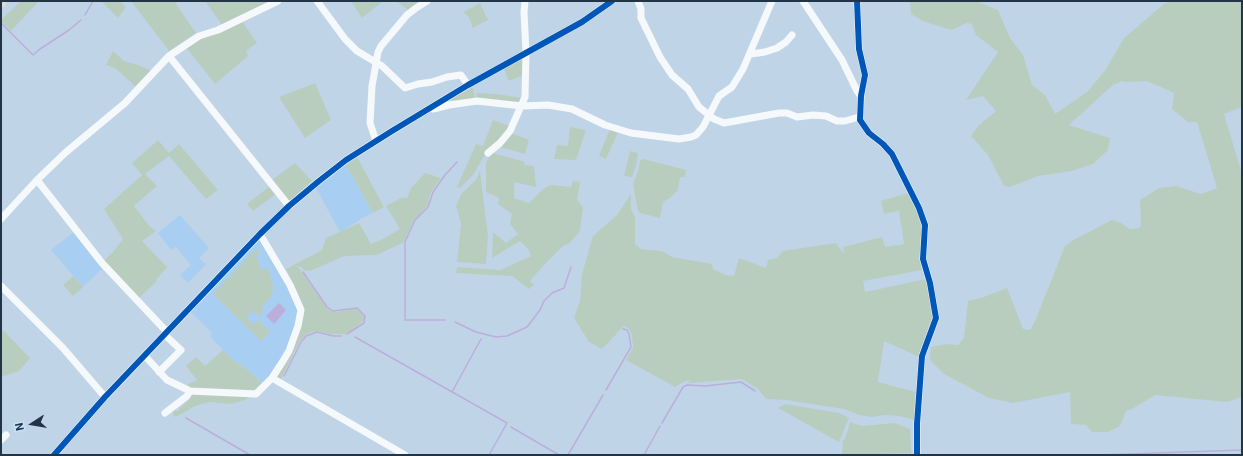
<!DOCTYPE html>
<style>
body{margin:0}
#map{position:relative;width:1243px;height:456px;overflow:hidden;background:#c0d4e8;font-family:Roboto,sans-serif}
canvas{display:block}
.frame{position:absolute;inset:0;border:2px solid #223547;pointer-events:none}
.north{position:absolute;left:12px;top:404px;width:40px;height:40px;-webkit-text-stroke:3px #c4e1fc;paint-order:stroke;rotate:258deg;font-size:11px;font-weight:700;line-height:16px;text-align:center;color:#223547}
.north::after{content:'';display:block;margin:auto;width:14px;height:18px;background:#223547;clip-path:polygon(50% 0,100% 100%,50% 72%,0 100%)}
</style>
<div id="map">
<canvas width="1243" height="456"></canvas>
<div class="frame"></div>
<div class="north">N</div>
</div>
<script>
const context = document.querySelector('canvas').getContext('2d');
context.lineJoin = 'round';
function fill(path, color) {
  context.fillStyle = color;
  context.fill(path, 'evenodd');
}
function toPath(rows) {
  const path = new Path2D();
  for (const r of rows) {
    path.moveTo(r[0], r[1]);
    for (let i = 2; i < r.length; i += 2) path.lineTo(r[i], r[i + 1]);
  }
  return path;
}
function trace(path, color, width, dash) {
  context.strokeStyle = color;
  context.lineWidth = width;
  context.lineCap = dash ? 'butt' : 'round';
  context.setLineDash(dash || []);
  context.stroke(path);
}
fill(toPath([
 [346,165,373,213,360,219,360,220,340,232,316,188],
 [180,215,209,248,199,258,206,264,188,283,180,275,191,265,176,247,171,250,158,233],
 [74,232,103,268,83,287,51,250],
 [260,240,290,289,298,310,294,332,289,345,274,373,263,384,238,362,236,364,210,336,212,333,191,312]
]), '#a8cef2');
fill(toPath([
 [21,1,39,1,11,31,2,22,2,19],
 [101,1,120,1,126,7,118,18],
 [131,1,177,1,176,4,196,33,169,51],
 [205,1,273,1,222,25],
 [351,1,383,1,362,18],
 [396,1,422,1,408,10],
 [910,1,976,1,998,10,1010,38,1023,55,1032,85,1045,95,1055,114,1087,92,1105,71,1124,38,1164,4,1170,1,1242,1,1242,107,1224,114,1242,174,1242,397,1227,402,1155,395,1132,409,1126,411,1120,426,1108,432,1092,432,1086,425,1071,424,1070,392,1013,403,989,398,944,374,930,360,931,347,946,344,958,345,964,338,968,301,981,298,1007,288,1023,329,1030,330,1035,321,1065,246,1075,239,1112,220,1121,223,1130,229,1139,228,1141,225,1140,200,1159,188,1176,186,1201,194,1217,188,1197,122,1188,122,1172,109,1174,93,1147,81,1126,82,1122,81,1113,85,1069,125,1110,138,1108,150,1093,164,1072,171,1038,176,1010,187,1004,186,988,155,971,136,978,126,996,111,983,96,966,100,998,52,976,35,972,24,967,23,951,30,923,21,911,14],
 [480,3,488,20,472,28,472,25,468,16,463,12],
 [242,21,257,43,246,51,248,56,215,84,185,46,201,37],
 [113,51,124,61,135,64,152,71,136,87,115,68,106,65],
 [524,58,524,75,509,81,504,69],
 [315,83,331,120,305,138,279,97],
 [473,87,475,100,452,102,451,99],
 [476,93,496,94,523,98,521,104,477,99],
 [493,120,510,126,501,139,487,151,473,175,460,188,457,187,476,144,483,146],
 [570,127,586,130,576,160,554,159,557,145,568,146],
 [610,129,618,132,606,159,599,156],
 [511,133,529,140,525,154,500,147],
 [158,140,169,153,179,144,218,190,206,199,169,156,145,174,157,186,134,206,150,227,156,231,142,241,167,267,156,280,157,281,138,299,117,277,118,275,104,261,113,252,123,239,104,209,142,175,132,163],
 [630,151,638,153,636,166,632,177,624,176],
 [493,153,525,162,524,165,534,166,536,187,514,182,514,198,529,203,543,189,550,185,571,187,573,181,580,182,577,200,583,207,580,231,569,244,564,245,542,267,530,281,534,285,529,289,512,276,456,273,457,267,500,270,531,256,529,250,520,241,492,258,493,232,506,243,518,234,510,224,512,214,498,204,499,198,486,192,486,163,490,155],
 [357,157,384,207,373,213,346,165],
 [643,159,686,170,685,177,680,177,678,190,670,198,663,202,660,218,640,213,638,211,633,184,639,168,640,160],
 [295,163,312,181,288,202,272,180],
 [480,171,488,236,486,264,457,262,461,224,456,206,461,194,476,180],
 [425,173,441,178,431,192,427,206,413,222,404,242,377,255,344,256,310,271,304,270,301,267,295,266,299,268,327,308,331,311,336,312,357,308,364,317,364,320,353,330,345,334,330,334,317,331,311,332,305,335,299,342,282,377,280,380,277,378,278,375,301,325,304,313,303,305,286,269,322,250,326,238,359,223,371,244,381,240,400,229,386,206,401,198,407,198,411,188],
 [270,186,277,193,253,211,247,204],
 [908,193,921,221,923,229,920,259,922,270,863,281,865,292,926,279,934,317,919,357,884,341,878,382,916,392,914,420,899,416,885,415,872,417,859,415,844,409,786,400,766,399,758,389,742,379,688,383,690,380,683,382,675,387,626,360,633,348,632,335,629,329,624,326,602,349,589,342,574,318,580,301,582,274,593,236,617,215,631,194,631,209,635,217,635,244,641,249,662,251,672,257,712,264,713,269,725,275,734,276,739,258,766,268,768,260,777,258,783,251,836,243,844,254,843,247,882,237,885,247,904,244,899,211,884,214,881,201],
 [256,249,260,253,256,257,262,270,268,268,274,289,272,291,272,297,267,300,261,310,263,313,260,316,253,311,246,317,253,324,258,320,270,332,261,341,213,294],
 [73,276,83,287,73,296,63,285],
 [3,330,30,358,19,371,1,377,1,336],
 [223,350,236,363,238,362,263,384,254,390,189,388,188,384,197,380,186,366,196,357,205,366],
 [192,393,251,396,245,400,231,404,210,402,195,406,176,417,174,416,172,410,177,411,189,400],
 [785,404,839,413,849,418,839,442,778,408],
 [850,422,862,426,895,423,910,429,911,453,842,455,843,441,846,436]
]), '#b9cdbf');
fill(toPath([
 [279,303,286,310,274,324,266,316]
]), '#bcaedb');
trace(toPath([
 [85,15,93,1],
 [1,23,33,55,40,49,69,30,81,20],
 [303,272,327,307,333,311,357,308,365,316,364,323,347,334],
 [445,320,405,320,405,242,415,220,428,207,433,192,445,175,457,162],
 [455,322,476,332,496,337,507,336,527,327,540,310,544,301,552,293,564,288,571,267],
 [355,337,507,423,489,455],
 [284,376,301,342,306,336,317,332,333,336,341,336],
 [606,390,631,347,629,334,627,330,623,329],
 [452,392,481,339],
 [186,418,250,455],
 [662,423,683,387,687,385,705,386,741,382,755,391],
 [511,427,559,455],
 [568,455,603,395],
 [644,455,660,426],
 [1099,455,1242,450]
]), '#bcaedb', 1.5);
trace(toPath([
 [317,1,345,39,357,51,382,66,405,88,418,84,432,82,447,77,461,75,468,85],
 [638,1,641,9,641,18,660,57,672,75,688,89,699,107,714,119,724,123,779,113,787,113,797,117,813,115,826,116,837,121,845,121,859,117],
 [803,1,842,60,857,91,861,96],
 [857,1,859,49,865,75,861,96,860,120,869,133,883,144,892,154,919,208,925,225,923,259,930,283,936,318,922,356,917,424,917,455],
 [751,54,765,52,777,48,786,42,792,35],
 [169,56,289,206],
 [433,109,449,105,477,101,522,106,548,105,572,109,605,125,631,133,679,139,691,137,696,135,703,127,719,96,732,87,743,69,772,1],
 [376,141,370,123,372,86,378,52,381,46,407,15,416,8,427,1],
 [488,153,500,143,510,131,525,97,526,52,524,12,525,1],
 [37,180,102,263,167,332],
 [1,219,37,180,65,153,125,103,169,56,199,36,218,30,278,1],
 [260,234,290,285,301,310,298,326,289,351,283,361,272,378],
 [1,286,63,348,105,397],
 [145,356,167,380,190,391,256,394,272,378,405,455],
 [159,372,181,350,165,335],
 [165,413,187,396,190,391],
 [1,440,6,435],
 [54,455,105,397,260,234,289,206,319,181,346,160,392,131,468,85,582,22,612,1]
]), '#f6f9fc', 7);
trace(toPath([
 [1,3,1,1]
]), '#dfd9d2', 10);
trace(toPath([
 [857,1,859,49,865,75,861,96,860,120,869,133,883,144,892,154,919,208,925,225,923,259,930,283,936,318,922,356,917,424,917,455],
 [54,455,105,397,260,234,289,206,319,181,346,160,392,131,468,85,582,22,612,1]
]), '#0057b8', 6);
</script>
